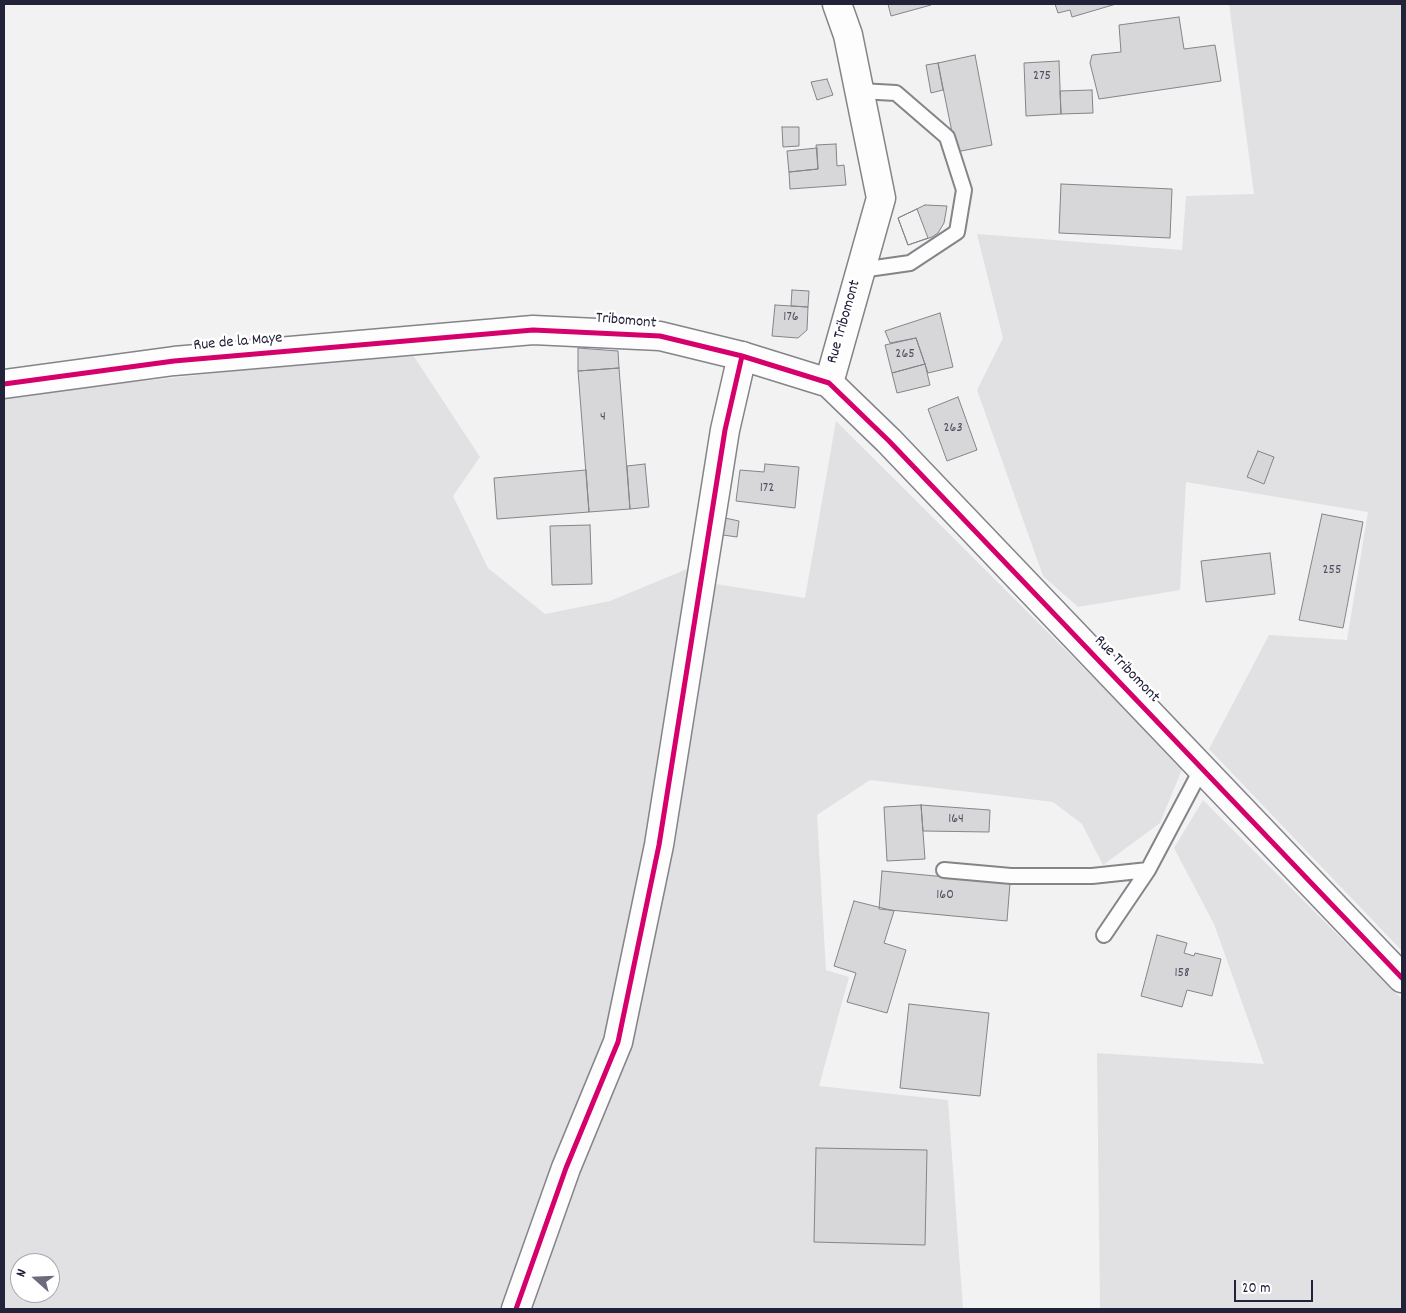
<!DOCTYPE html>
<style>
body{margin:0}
#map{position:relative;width:1406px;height:1313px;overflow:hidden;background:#f2f2f3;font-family:Dekko,sans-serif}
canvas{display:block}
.frame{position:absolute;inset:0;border:5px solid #22223b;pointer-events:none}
.north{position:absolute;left:10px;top:1253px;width:50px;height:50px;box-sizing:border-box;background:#fff;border:1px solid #a7a7b1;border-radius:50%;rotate:290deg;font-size:14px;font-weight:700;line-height:20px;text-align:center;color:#22223b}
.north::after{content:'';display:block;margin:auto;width:18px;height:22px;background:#6b6b7b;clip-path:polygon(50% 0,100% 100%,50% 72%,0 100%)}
.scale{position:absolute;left:1234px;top:1280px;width:79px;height:22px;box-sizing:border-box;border:2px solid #22223b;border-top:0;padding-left:6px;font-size:15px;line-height:18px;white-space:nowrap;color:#22223b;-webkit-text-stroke:4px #fff;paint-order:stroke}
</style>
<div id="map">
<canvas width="1406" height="1313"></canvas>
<div class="frame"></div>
<div class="north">N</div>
<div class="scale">20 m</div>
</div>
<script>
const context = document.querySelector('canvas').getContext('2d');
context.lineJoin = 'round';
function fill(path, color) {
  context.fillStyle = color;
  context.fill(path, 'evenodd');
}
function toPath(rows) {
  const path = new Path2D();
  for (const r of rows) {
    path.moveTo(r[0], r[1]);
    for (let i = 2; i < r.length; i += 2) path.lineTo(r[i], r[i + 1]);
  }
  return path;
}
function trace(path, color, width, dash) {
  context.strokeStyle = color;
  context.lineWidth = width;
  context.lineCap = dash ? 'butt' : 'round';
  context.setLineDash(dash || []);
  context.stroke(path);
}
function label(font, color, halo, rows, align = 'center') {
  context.font = font + ' Dekko,sans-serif';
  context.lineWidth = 5;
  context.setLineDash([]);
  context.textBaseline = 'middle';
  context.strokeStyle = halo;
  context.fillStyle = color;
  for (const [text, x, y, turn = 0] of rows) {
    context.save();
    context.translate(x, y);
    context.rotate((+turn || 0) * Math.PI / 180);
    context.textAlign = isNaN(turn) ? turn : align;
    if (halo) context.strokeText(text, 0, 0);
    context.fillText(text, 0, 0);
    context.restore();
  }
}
fill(toPath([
 [1229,4,1402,4,1402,951,1209,749,1269,635,1347,640,1368,512,1186,482,1180,590,1078,607,1043,576,977,390,1003,338,977,234,1182,250,1186,196,1254,194],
 [411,352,480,457,453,496,488,568,545,614,610,601,692,567,616,1015,506,1309,4,1309,4,396],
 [20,1263,50,1263,50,1293,20,1293],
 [836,421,1183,767,1160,823,1103,865,1082,824,1053,802,870,780,817,815,826,970,849,977,819,1086,948,1100,963,1309,528,1309,567,1193,633,1031,709,583,805,598],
 [1203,800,1402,999,1402,1309,1100,1309,1097,1053,1264,1064,1214,924,1174,848]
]), '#e1e1e4');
const building = toPath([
 [888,4,931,4,931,5,891,16,888,4],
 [1055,4,1116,4,1072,17,1070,10,1058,13,1055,4],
 [1179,17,1184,49,1215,45,1221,81,1099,99,1090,63,1092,55,1121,52,1119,25,1179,17],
 [975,55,992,145,956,152,938,63,975,55],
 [1059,61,1061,114,1026,116,1024,63,1059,61],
 [938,63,943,90,931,93,926,65,938,63],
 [827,79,833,95,817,100,811,82,827,79],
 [1092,90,1093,113,1061,114,1060,91,1092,90],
 [782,127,799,127,799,146,783,147,782,127],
 [836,144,837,166,844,165,846,185,790,189,789,172,818,169,816,145,836,144],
 [817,148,818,169,789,172,787,151,817,148],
 [1061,184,1172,189,1170,238,1059,233,1061,184],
 [925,205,947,206,944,223,938,233,932,237,908,245,898,218,925,205],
 [917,209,928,238,908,245,898,218,917,209],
 [792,290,809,291,808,307,791,306,792,290],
 [775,305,808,307,807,330,798,338,772,336,775,305],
 [940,313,953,367,928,373,916,338,890,343,885,331,940,313],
 [916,338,925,364,892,373,885,345,916,338],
 [578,348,618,351,619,368,578,371,578,348],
 [925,364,930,385,897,393,892,373,925,364],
 [619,368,630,509,589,512,578,371,619,368],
 [958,397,977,450,947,461,928,409,958,397],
 [1258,451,1274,457,1264,484,1247,477,1258,451],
 [645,464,649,507,630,509,627,466,645,464],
 [765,464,799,467,795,508,736,501,740,470,764,472,765,464],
 [586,470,589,512,497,519,494,478,586,470],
 [1322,514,1363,522,1343,628,1299,620,1322,514],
 [725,518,739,521,737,537,723,535,725,518],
 [590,525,592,584,552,585,550,526,590,525],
 [1270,553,1275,594,1206,602,1201,561,1270,553],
 [921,805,990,810,989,832,923,831,921,805],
 [921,805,925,859,887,861,884,807,921,805],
 [882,871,1010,883,1007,921,879,909,882,871],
 [854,901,894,911,884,943,906,950,887,1013,847,1002,856,973,834,966,854,901],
 [1157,935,1187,943,1184,953,1194,956,1195,953,1221,959,1212,996,1187,990,1182,1007,1141,996,1157,935],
 [909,1004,989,1013,980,1096,900,1088,909,1004],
 [816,1148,927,1150,925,1245,814,1242,816,1148]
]);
fill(building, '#d7d7d9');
trace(building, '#848489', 1);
const service = toPath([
 [860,91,896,93,947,137,964,190,957,232,910,263,861,270],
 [944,870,1011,876,1092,876,1148,870,1202,768],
 [1104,935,1148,870]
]);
const minor = toPath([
 [516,1309,566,1168,618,1042,659,845,725,430,742,356]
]);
const tertiary = toPath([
 [829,383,881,198,848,35,837,4],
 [4,384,174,361,533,330,660,336,742,356,829,383,889,441,1402,978]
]);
trace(service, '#848489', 18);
trace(minor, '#848489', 31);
trace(tertiary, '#848489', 31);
trace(service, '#fdfdfd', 14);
trace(minor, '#fdfdfd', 28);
trace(tertiary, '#fdfdfd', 28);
trace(toPath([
 [4,384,174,361,533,330,660,336,742,356,829,383,889,441,1402,978],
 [516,1309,566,1168,618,1042,659,845,725,430,742,356]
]), '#d6006c', 5);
label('14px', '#4f4f62', null, [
 ["275",1042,77],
 ["176",791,318],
 ["265",905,355],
 ["4",603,418],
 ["263",953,429],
 ["172",767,489],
 ["255",1332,571],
 ["164",956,820],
 ["160",945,896],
 ["158",1182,974]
]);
label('16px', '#22223b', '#fff', [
 ["Tribomont",626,322,5],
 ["Rue Tribomont",845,322,-74],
 ["Rue de la Maye",238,343,-5],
 ["Rue Tribomont",1126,670,46]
]);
</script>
